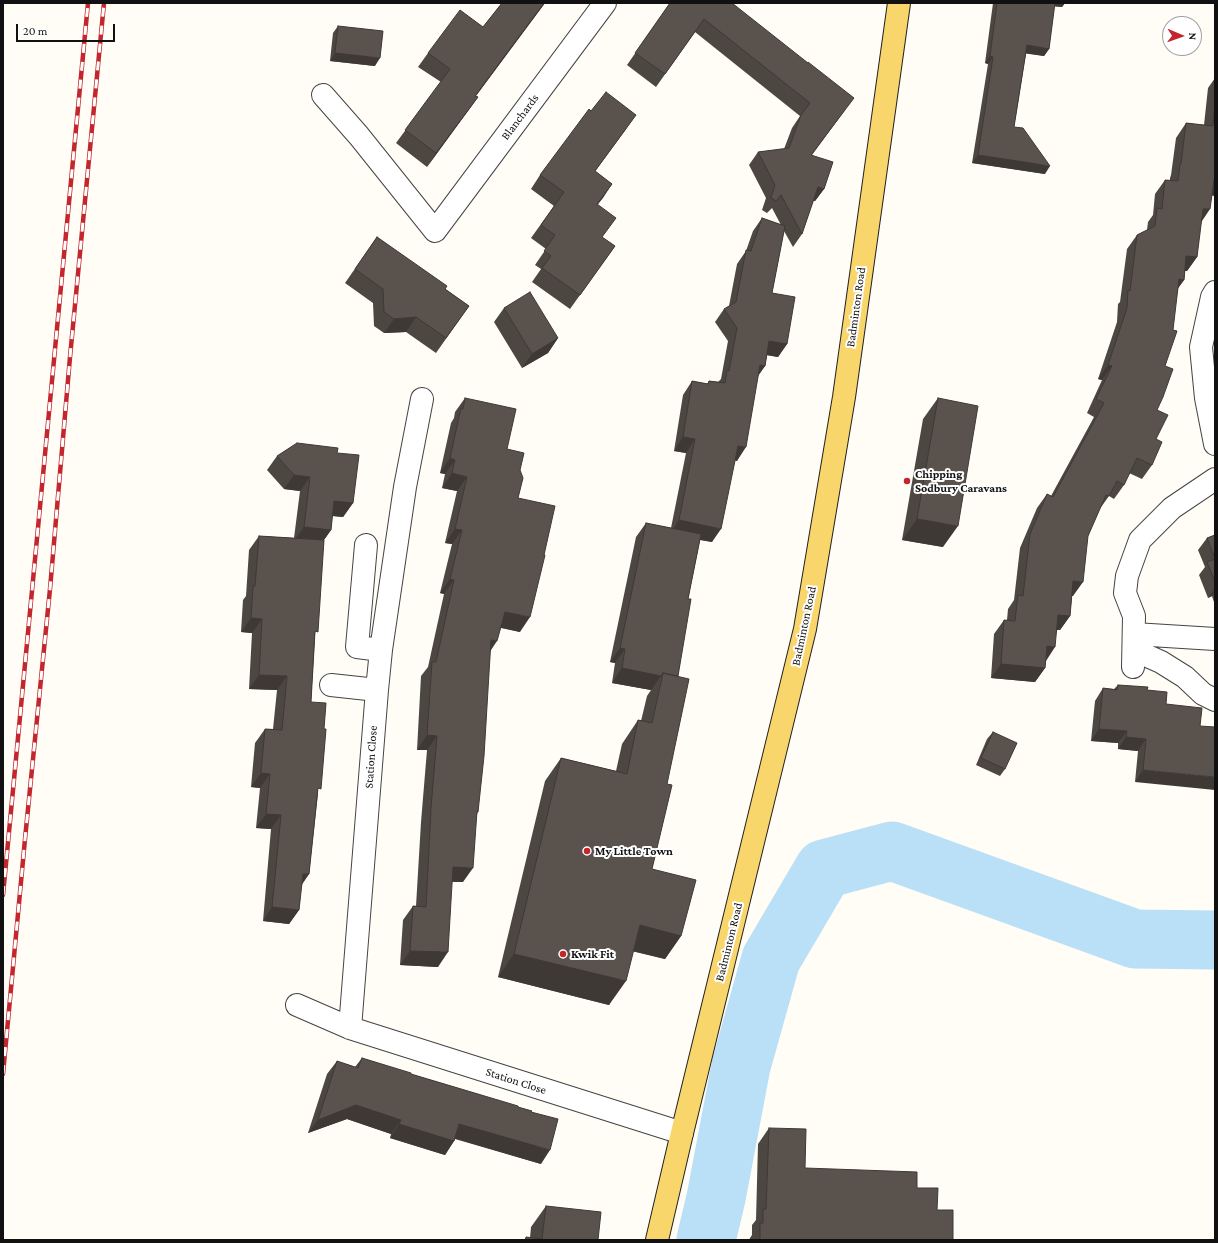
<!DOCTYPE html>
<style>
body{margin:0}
#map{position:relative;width:1218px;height:1243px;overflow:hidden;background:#fffdf5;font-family:"Crimson Pro",serif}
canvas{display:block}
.frame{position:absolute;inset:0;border:4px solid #111;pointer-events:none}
.north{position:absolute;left:1162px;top:16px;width:40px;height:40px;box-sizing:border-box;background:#fff;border:1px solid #a0a0a0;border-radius:50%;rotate:92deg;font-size:11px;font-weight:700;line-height:16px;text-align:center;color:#111}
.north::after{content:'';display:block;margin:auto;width:14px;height:18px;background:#c4262e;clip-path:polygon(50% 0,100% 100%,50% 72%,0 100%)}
.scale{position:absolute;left:16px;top:24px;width:99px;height:18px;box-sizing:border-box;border:2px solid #111;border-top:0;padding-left:5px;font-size:12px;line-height:14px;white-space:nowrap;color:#111;-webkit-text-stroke:3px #fff;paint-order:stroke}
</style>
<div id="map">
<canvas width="1218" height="1243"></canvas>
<div class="frame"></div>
<div class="north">N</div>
<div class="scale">20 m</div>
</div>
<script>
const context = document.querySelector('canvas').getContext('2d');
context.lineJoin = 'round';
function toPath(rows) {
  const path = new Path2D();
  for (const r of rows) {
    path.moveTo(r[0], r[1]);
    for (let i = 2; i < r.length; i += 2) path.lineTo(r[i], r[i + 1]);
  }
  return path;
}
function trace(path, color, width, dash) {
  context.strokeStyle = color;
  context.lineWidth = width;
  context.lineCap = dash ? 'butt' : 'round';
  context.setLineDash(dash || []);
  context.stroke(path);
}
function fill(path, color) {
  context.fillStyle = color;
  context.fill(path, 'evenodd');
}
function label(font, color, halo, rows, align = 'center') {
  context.font = font + ' "Crimson Pro",serif';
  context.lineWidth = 4;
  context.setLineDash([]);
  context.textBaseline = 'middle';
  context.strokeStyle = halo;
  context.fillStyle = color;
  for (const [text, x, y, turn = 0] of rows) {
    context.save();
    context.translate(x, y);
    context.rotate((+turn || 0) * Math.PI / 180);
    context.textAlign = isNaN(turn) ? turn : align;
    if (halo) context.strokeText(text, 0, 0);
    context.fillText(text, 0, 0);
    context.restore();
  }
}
trace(toPath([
 [706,1240,716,1198,741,1066,771,959,824,869,892,851,1135,939,1215,940]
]), '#b9e0f7', 59);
const minor = toPath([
 [323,95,359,136,435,231,605,3],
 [1215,292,1212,297,1201,347,1206,398,1215,444],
 [366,545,357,647,381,650],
 [1134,634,1215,639],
 [1134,650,1161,662,1185,677,1203,694,1215,700],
 [1133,667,1134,616,1125,593,1127,576,1140,540,1172,508,1215,479],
 [331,685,377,690],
 [297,1005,350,1028,682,1133],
 [350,1028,377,690,381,650,405,487,422,399]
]);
const major = toPath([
 [657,1240,682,1133,805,629,844,397,899,3]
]);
trace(minor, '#444', 24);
trace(major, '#222', 24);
trace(minor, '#fff', 22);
trace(major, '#f9d66b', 22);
const rail = toPath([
 [3,895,88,3],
 [3,1074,25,839,50,589,70,357,104,3]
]);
trace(rail, '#c4262e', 4.5);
trace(rail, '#fff', 3, [9]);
fill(toPath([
 [502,3,545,3,476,96,478,97,427,167,396,143,441,82,418,67,428,53,483,27],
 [670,3,732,3,845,110,812,155,824,189,815,201,813,201,802,234,793,247,784,231,772,293,787,344,778,357,767,355,765,366,758,376,737,461,735,460,712,542,700,540,688,599,678,676,667,784,652,869,681,936,665,959,633,951,609,1005,498,977,545,781,561,758,616,771,622,744,638,720,641,721,647,696,651,690,612,683,615,663,610,662,636,537,646,523,671,528,686,453,674,451,683,395,692,381,707,384,709,381,718,382,721,379,728,341,715,322,724,309,729,306,737,264,746,251,753,231,762,218,781,225,772,208,767,213,762,210,766,198,749,165,758,152,784,149,792,128,800,116,695,32,656,87,627,65],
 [993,3,1065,3,1062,7,1054,6,1049,49,1044,56,1026,53,1014,127,1045,174,972,163,988,64,985,63],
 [338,26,375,66,330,61,333,33],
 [1215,78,1215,196,1212,195,1201,222,1197,257,1187,271,1185,271,1184,280,1178,288,1165,366,1157,410,1156,439,1152,465,1142,479,1129,473,1124,485,1114,499,1109,496,1099,510,1088,536,1073,596,1072,596,1070,616,1060,630,1057,630,1046,660,1045,668,1035,682,991,678,994,634,1004,620,1007,620,1008,609,1014,600,1020,548,1037,508,1047,494,1051,496,1094,417,1087,413,1102,380,1098,379,1117,322,1118,304,1120,302,1127,249,1137,235,1147,230,1148,222,1153,215,1155,194,1165,180,1170,180,1170,178,1171,175,1176,138,1186,123,1204,125,1208,88],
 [591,111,626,129,595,171,612,184,597,205,602,237,615,246,570,309,532,282,541,269,535,265,546,249,531,238,554,206,531,189,540,175],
 [377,237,445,289,469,306,436,353,406,332,384,333,374,326,373,303,345,283],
 [504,308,558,338,548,353,522,368,494,322],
 [465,398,507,449,520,470,518,498,520,632,501,628,490,652,478,812,477,814,463,882,452,882,438,967,400,965,403,920,413,906,416,906,421,822,427,750,417,750,421,676,428,667,444,594,440,593,452,544,445,543,457,491,442,488,445,474,440,473,451,423,454,418,455,412],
 [938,398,943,547,902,540,923,419],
 [337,453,353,503,343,517,332,516,331,530,324,540,315,635,311,702,318,793,309,874,301,886,299,910,289,924,263,921,271,829,256,828,260,788,251,787,255,743,265,729,273,729,277,690,249,689,252,633,241,632,243,600,246,596,249,550,259,536,294,538,300,491,284,489,267,470,277,456],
 [1215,535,1215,605,1212,596,1208,598,1199,575,1205,567,1198,550,1207,538],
 [1118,685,1147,690,1166,704,1200,726,1135,782,1138,751,1118,749,1118,743,1091,741,1095,701,1103,688,1114,689],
 [993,732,1005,769,1000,776,976,765,987,739],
 [362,1058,411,1074,518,1107,531,1112,541,1164,455,1139,454,1141,445,1155,390,1138,391,1134,347,1119,308,1133,327,1074,337,1061,355,1067],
 [769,1128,805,1168,917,1188,937,1210,953,1240,749,1240,750,1238,752,1235,752,1225,756,1220,758,1144],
 [546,1206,598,1240,524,1240,526,1237,530,1238,531,1227]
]), '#4d4742');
fill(toPath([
 [544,3,545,3,466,109,475,96],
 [1052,3,1065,3,1062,7,1050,6],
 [1027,45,1049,49,1044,56,1022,53],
 [335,53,380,58,375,66,330,61],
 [990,56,993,57,988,64,985,63],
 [478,97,468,111,427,167,436,153],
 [636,115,626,129,585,185,595,171],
 [978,155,1050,166,1045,174,972,163],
 [1214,180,1215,181,1215,196,1204,194],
 [612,184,603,198,587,218,597,204],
 [818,187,824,189,815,201,809,199],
 [1203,209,1210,209,1200,224],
 [1186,256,1197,257,1187,271,1176,270],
 [1179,279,1184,280,1174,294],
 [416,317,406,332,384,333,394,319],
 [558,338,548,353,522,368,532,354],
 [769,341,787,344,778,357,760,354],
 [760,365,765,366,755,380],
 [1108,365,1112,366,1102,380,1098,379],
 [683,437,695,439,686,453,674,451],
 [738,446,746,447,737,461,728,459],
 [450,458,455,460,445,474,440,473],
 [452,473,467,477,457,491,442,488],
 [294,475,310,477,300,491,284,489],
 [334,501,353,503,343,517,324,515],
 [917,519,958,526,943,547,902,540],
 [679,520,721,529,712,542,670,534],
 [304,527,331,530,321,544,294,541],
 [455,529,462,530,452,544,445,543],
 [450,579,454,580,444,594,440,593],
 [1073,581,1083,582,1073,596,1063,595],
 [1215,588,1215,592,1212,596,1208,598],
 [505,612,530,617,520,632,494,626],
 [1058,615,1070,616,1060,630,1048,629],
 [251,618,262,619,252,633,241,632],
 [491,640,497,641,487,656],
 [1047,646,1055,647,1046,661],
 [620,648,625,649,615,663,610,662],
 [1001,664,1045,668,1035,682,991,678],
 [622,668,661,676,651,690,612,683],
 [259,675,287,676,277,690,249,689],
 [1099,729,1127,731,1118,743,1091,741],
 [427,735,437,736,427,750,417,750],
 [1126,737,1146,739,1138,751,1118,749],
 [1143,770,1215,777,1215,790,1135,782],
 [261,773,270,774,260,788,251,787],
 [266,814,281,815,271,829,256,828],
 [453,867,473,868,463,882,443,881],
 [303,874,309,874,299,888],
 [272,907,299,910,289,924,263,921],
 [640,925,681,936,665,959,623,949],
 [410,951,448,952,438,967,400,965],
 [514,954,626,981,609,1005,498,977],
 [356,1105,401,1120,391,1134,347,1119,308,1133,318,1120],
 [399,1124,454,1141,445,1155,390,1138],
 [459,1124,550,1150,541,1164,450,1137]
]), '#3f3936');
const building = toPath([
 [502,3,544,3,475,96,478,97,436,153,405,130,450,69,428,53,460,10,483,27,502,3],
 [670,3,732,3,808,63,808,62,854,98,811,155,833,162,824,189,818,187,802,234,781,195,776,201,771,198,775,185,758,152,789,148,801,115,810,103,704,19,665,74,635,53,670,3],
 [997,3,1055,3,1049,49,1027,45,1014,127,1023,128,1050,166,978,155,993,57,990,56,997,3],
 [338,26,383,31,380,58,335,53,338,26],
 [606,92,636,115,595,171,612,184,597,204,616,218,602,237,615,246,580,295,542,268,551,256,544,251,555,235,541,225,564,192,540,175,589,109,591,111,606,92],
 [1215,104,1215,181,1214,180,1210,209,1203,209,1197,257,1186,256,1184,280,1179,279,1173,330,1177,331,1165,366,1173,369,1163,397,1157,410,1168,415,1156,439,1162,442,1152,465,1137,458,1124,485,1117,481,1109,496,1106,495,1088,536,1083,582,1073,581,1070,616,1058,615,1055,647,1047,646,1045,668,1001,664,1004,620,1015,621,1018,595,1023,596,1030,534,1047,494,1053,497,1104,403,1096,399,1112,366,1108,365,1127,308,1128,290,1130,291,1137,235,1155,226,1157,208,1162,209,1165,180,1178,181,1180,164,1181,164,1186,123,1213,126,1215,104],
 [762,218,785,226,772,293,795,297,787,344,769,341,765,366,760,365,746,447,738,446,721,529,679,520,695,439,683,437,692,381,708,384,709,381,725,383,727,370,729,371,737,328,724,309,736,302,746,250,751,251,762,218],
 [377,237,447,286,445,289,469,306,446,338,416,317,394,319,384,312,383,289,355,269,377,237],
 [530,292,558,338,532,354,504,308,530,292],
 [465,398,516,409,507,449,524,453,520,470,523,478,518,498,555,506,544,555,545,555,530,617,505,612,497,641,491,640,484,756,478,812,477,811,473,868,453,867,448,952,410,951,413,906,426,907,431,808,437,736,427,735,432,662,436,662,454,580,450,579,462,530,455,529,467,477,452,473,455,460,450,458,461,408,463,409,465,398],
 [938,398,978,406,958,526,917,519,938,398],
 [297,443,338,448,337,453,359,455,353,503,334,501,331,530,304,527,310,477,294,475,277,456,297,443],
 [646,523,701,534,688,599,691,599,678,676,663,673,661,676,622,668,625,649,620,648,646,523],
 [1215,535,1215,559,1207,538,1215,535],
 [259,536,324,540,318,632,315,631,311,702,326,703,324,729,326,729,321,789,318,788,309,874,303,874,299,910,272,907,281,815,266,814,270,774,261,773,265,729,282,730,287,676,259,675,262,619,251,618,253,586,255,586,259,536],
 [1215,559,1215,582,1207,562,1215,559],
 [663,673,689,679,667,784,672,785,652,869,696,880,681,936,640,925,626,981,514,954,561,758,627,774,638,720,652,723,663,673],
 [1118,685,1148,687,1147,690,1167,692,1166,704,1202,708,1200,726,1215,727,1215,777,1143,770,1146,739,1126,737,1127,731,1099,729,1103,688,1117,690,1118,685],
 [993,732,1017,743,1005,769,981,758,993,732],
 [362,1058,411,1073,411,1074,518,1106,518,1107,532,1111,531,1112,558,1119,550,1150,459,1124,454,1141,399,1124,401,1120,356,1105,318,1120,337,1061,358,1068,362,1058],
 [769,1128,806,1129,805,1168,917,1172,917,1188,938,1188,937,1210,953,1210,953,1240,760,1240,760,1223,763,1223,763,1209,766,1209,769,1128],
 [546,1206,601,1212,598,1240,526,1240,526,1237,542,1239,546,1206]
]);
fill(building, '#5a524d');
trace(building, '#3f3936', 1);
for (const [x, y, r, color] of [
 [907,481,4,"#c4262e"],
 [587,851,4,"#c4262e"],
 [563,954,4,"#c4262e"]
]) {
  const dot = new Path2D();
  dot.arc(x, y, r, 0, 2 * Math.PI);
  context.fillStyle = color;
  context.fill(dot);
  trace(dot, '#fff', 1.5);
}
label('12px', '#111', '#fff', [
 ["Blanchards",520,117,-53],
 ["Badminton Road",856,307,-82],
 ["Badminton Road",804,626,-78],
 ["Station Close",371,757,-86],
 ["Badminton Road",729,942,-76],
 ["Station Close",516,1081,18]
]);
label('bold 12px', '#111', '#fff', [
 ["Chipping",915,474],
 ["Sodbury Caravans",915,488],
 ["My Little Town",595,851],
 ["Kwik Fit",571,954]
], 'left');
</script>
